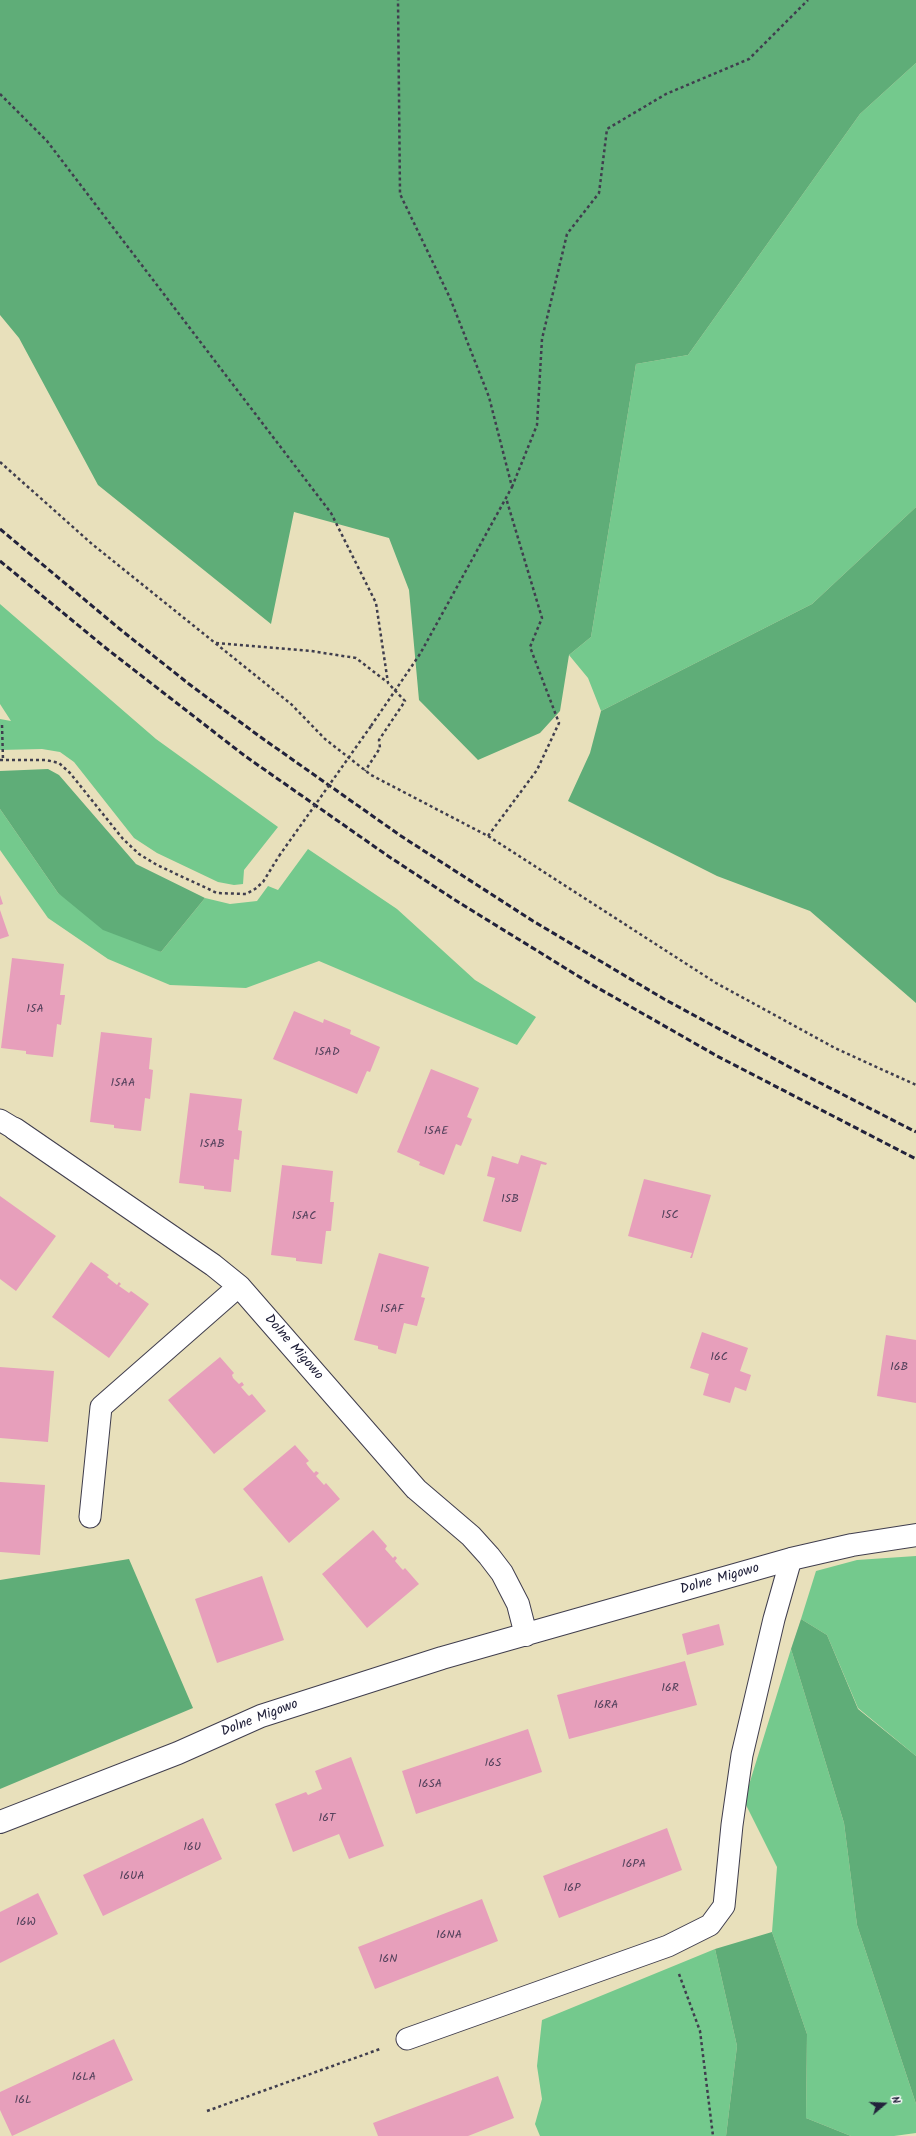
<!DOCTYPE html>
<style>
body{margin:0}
#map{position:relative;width:916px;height:2136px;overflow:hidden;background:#e8e0bb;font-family:Kalam,sans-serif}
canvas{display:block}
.north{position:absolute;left:864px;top:2084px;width:40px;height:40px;-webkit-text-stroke:3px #fff;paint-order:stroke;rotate:71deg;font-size:11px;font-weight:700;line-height:16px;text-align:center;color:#22223b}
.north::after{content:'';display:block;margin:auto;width:14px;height:18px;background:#22223b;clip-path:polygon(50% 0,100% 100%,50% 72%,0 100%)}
</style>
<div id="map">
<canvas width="916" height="2136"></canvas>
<div class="north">N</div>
</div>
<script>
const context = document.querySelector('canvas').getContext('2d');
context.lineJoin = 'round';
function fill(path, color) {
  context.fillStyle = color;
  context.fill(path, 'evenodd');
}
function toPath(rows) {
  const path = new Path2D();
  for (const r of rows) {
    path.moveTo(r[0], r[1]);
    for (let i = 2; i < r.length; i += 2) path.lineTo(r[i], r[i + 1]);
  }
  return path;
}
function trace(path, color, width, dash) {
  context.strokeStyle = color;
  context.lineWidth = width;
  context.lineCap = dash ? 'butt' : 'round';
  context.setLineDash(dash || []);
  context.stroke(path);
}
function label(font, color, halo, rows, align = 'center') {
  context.font = font + ' Kalam,sans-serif';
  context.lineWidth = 4;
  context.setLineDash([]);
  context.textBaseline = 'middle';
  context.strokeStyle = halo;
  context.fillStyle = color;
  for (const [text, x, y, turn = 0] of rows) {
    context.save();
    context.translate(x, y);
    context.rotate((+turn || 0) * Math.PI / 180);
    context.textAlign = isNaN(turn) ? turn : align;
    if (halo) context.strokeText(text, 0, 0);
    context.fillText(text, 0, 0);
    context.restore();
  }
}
fill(toPath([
 [916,63,916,507,812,604,601,711,588,678,569,655,591,637,636,364,688,355,860,114],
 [0,604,156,739,278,827,244,870,243,884,234,885,218,882,157,853,134,838,74,762,60,752,42,749,0,750,0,719,11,721,0,704],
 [0,809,58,893,161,952,205,898,230,904,257,901,268,886,278,890,308,849,397,909,475,980,536,1017,517,1045,319,961,246,988,170,985,108,959,48,918,0,850],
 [916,1556,916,1756,858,1708,827,1635,801,1619,816,1571,857,1560],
 [791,1649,844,1823,857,1925,916,2104,916,2133,894,2136,851,2136,806,2118,807,2034,772,1932,777,1867,744,1801],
 [715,1949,737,2046,726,2136,540,2136,535,2124,542,2099,537,2066,542,2020]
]), '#74c98d');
fill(toPath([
 [0,0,916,0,916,63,860,114,688,355,636,364,591,637,569,655,560,711,540,733,478,760,419,700,409,590,389,538,294,512,271,624,98,485,19,338,0,315],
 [916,507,916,1003,810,911,717,876,568,801,590,753,601,711,812,604],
 [48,769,59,775,136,864,205,898,161,952,103,930,58,893,0,809,0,771],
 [129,1559,193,1708,0,1789,0,1580],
 [801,1619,827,1635,858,1709,916,1756,916,2104,857,1925,844,1823,791,1649],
 [772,1932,807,2034,806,2118,851,2136,726,2136,737,2046,715,1949]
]), '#5fad78');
fill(toPath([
 [0,895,3,904,0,905],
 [0,910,9,936,0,939],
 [12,958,64,964,60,995,65,995,61,1025,57,1024,53,1057,26,1054,26,1051,1,1048],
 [294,1011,323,1023,324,1019,351,1030,350,1034,380,1047,370,1072,367,1071,357,1094,273,1059],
 [101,1032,152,1038,149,1069,153,1070,150,1099,145,1098,141,1131,114,1128,114,1125,90,1122],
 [431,1069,479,1088,467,1117,472,1119,461,1146,456,1144,444,1175,419,1165,420,1162,397,1152],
 [190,1093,242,1099,238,1130,242,1131,239,1160,234,1159,231,1192,204,1189,204,1186,179,1183],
 [521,1155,547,1163,546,1165,541,1164,521,1232,483,1221,495,1178,487,1176,492,1156,518,1164],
 [282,1165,333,1171,330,1202,334,1202,331,1231,326,1231,322,1264,296,1261,296,1258,271,1255],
 [644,1179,711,1195,692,1258,690,1258,692,1253,628,1236],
 [0,1196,56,1236,16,1291,0,1279],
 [379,1253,429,1267,421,1297,425,1298,417,1326,404,1323,396,1354,378,1349,378,1346,354,1340],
 [91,1262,109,1275,107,1277,117,1285,119,1282,121,1284,119,1286,129,1293,131,1291,149,1304,109,1358,52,1317],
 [702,1332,748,1348,740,1371,751,1375,746,1391,735,1387,730,1403,703,1395,709,1374,690,1368],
 [886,1335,916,1340,916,1403,877,1396],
 [220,1357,234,1373,232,1375,233,1378,239,1384,242,1382,244,1385,241,1387,247,1394,249,1396,252,1394,266,1411,214,1454,168,1400],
 [0,1367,54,1371,48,1442,0,1438],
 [295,1445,309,1461,306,1463,308,1466,314,1473,316,1471,319,1473,316,1476,324,1485,326,1483,340,1499,289,1543,243,1489],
 [0,1482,45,1485,40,1555,0,1552],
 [373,1530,387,1546,385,1549,393,1558,395,1556,397,1558,395,1561,401,1568,403,1570,405,1568,419,1584,367,1628,322,1574],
 [262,1576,284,1640,217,1663,195,1599],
 [719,1624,724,1645,687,1655,682,1634],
 [685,1661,697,1705,569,1739,557,1695],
 [528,1729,542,1772,416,1814,402,1771],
 [351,1757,384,1846,349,1859,339,1834,293,1852,275,1804,306,1792,308,1795,322,1789,315,1771],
 [203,1818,222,1859,103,1916,83,1875],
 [667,1828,682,1870,559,1918,543,1876],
 [38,1893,58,1934,0,1963,0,1912],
 [482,1899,498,1941,375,1989,358,1947],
 [114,2039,133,2080,12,2136,0,2110,0,2092],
 [498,2076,514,2118,468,2136,378,2136,373,2123]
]), '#e79fbb');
const lane = toPath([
 [0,1120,15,1129],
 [90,1517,101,1407,239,1286],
 [407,2039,668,1946,710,1925,724,1906,732,1825,742,1755,774,1619,791,1559]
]);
const street = toPath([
 [15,1129,213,1265,239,1286,416,1489,471,1536,489,1556,502,1573,518,1604,526,1635],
 [0,1822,178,1753,261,1716,442,1658,791,1559,852,1545,916,1535]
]);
trace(lane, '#403e4e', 23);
trace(street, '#403e4e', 24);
trace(toPath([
 [0,94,47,141,331,513,376,603,388,683,405,701,379,740,380,748,365,771],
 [0,462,92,544,291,704,325,739,371,775,488,836,716,983,835,1048,916,1085],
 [512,487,537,425,542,339,567,234,599,193,607,129,666,94,749,59,808,0],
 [216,643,311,651,356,658,387,682],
 [2,725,3,760],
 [371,726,420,654,512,487,489,397,450,298,400,194,398,0],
 [0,760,46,760,59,763,70,773,123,839,139,854,157,865,217,893,246,894,255,889,263,882,279,856],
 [488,836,537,770,559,723,530,647,542,618,506,498],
 [679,1974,700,2031,713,2136],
 [207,2111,380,2049]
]), '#403e4e', 2.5, [3, 3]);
trace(lane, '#fff', 21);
trace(street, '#fff', 22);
trace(toPath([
 [0,529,121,630,189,684,259,736,401,836,533,921,664,999,793,1069,916,1132],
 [0,561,107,649,245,756,388,856,455,900,591,984,717,1056,916,1159]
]), '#22223b', 3, [6, 3]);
trace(toPath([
 [279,856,371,726]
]), '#403e4e', 2.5, [3, 3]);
label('12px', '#53415b', null, [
 ["15A",35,1010],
 ["15AD",327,1053],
 ["15AA",123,1084],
 ["15AE",436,1132],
 ["15AB",212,1145],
 ["15B",510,1200],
 ["15C",670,1216],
 ["15AC",304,1217],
 ["15AF",392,1310],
 ["16C",719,1358],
 ["16B",899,1368],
 ["16R",670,1689],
 ["16RA",606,1706],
 ["16S",493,1764],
 ["16SA",430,1785],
 ["16T",327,1819],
 ["16U",192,1848],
 ["16PA",634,1865],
 ["16UA",132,1877],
 ["16P",572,1889],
 ["16W",26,1923],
 ["16NA",449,1936],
 ["16N",388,1960],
 ["16LA",84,2078],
 ["16L",23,2101]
]);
label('14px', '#22223b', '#fff', [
 ["Dolne Migowo",293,1348,49],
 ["Dolne Migowo",720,1580,-16],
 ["Dolne Migowo",260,1719,-21]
]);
</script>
